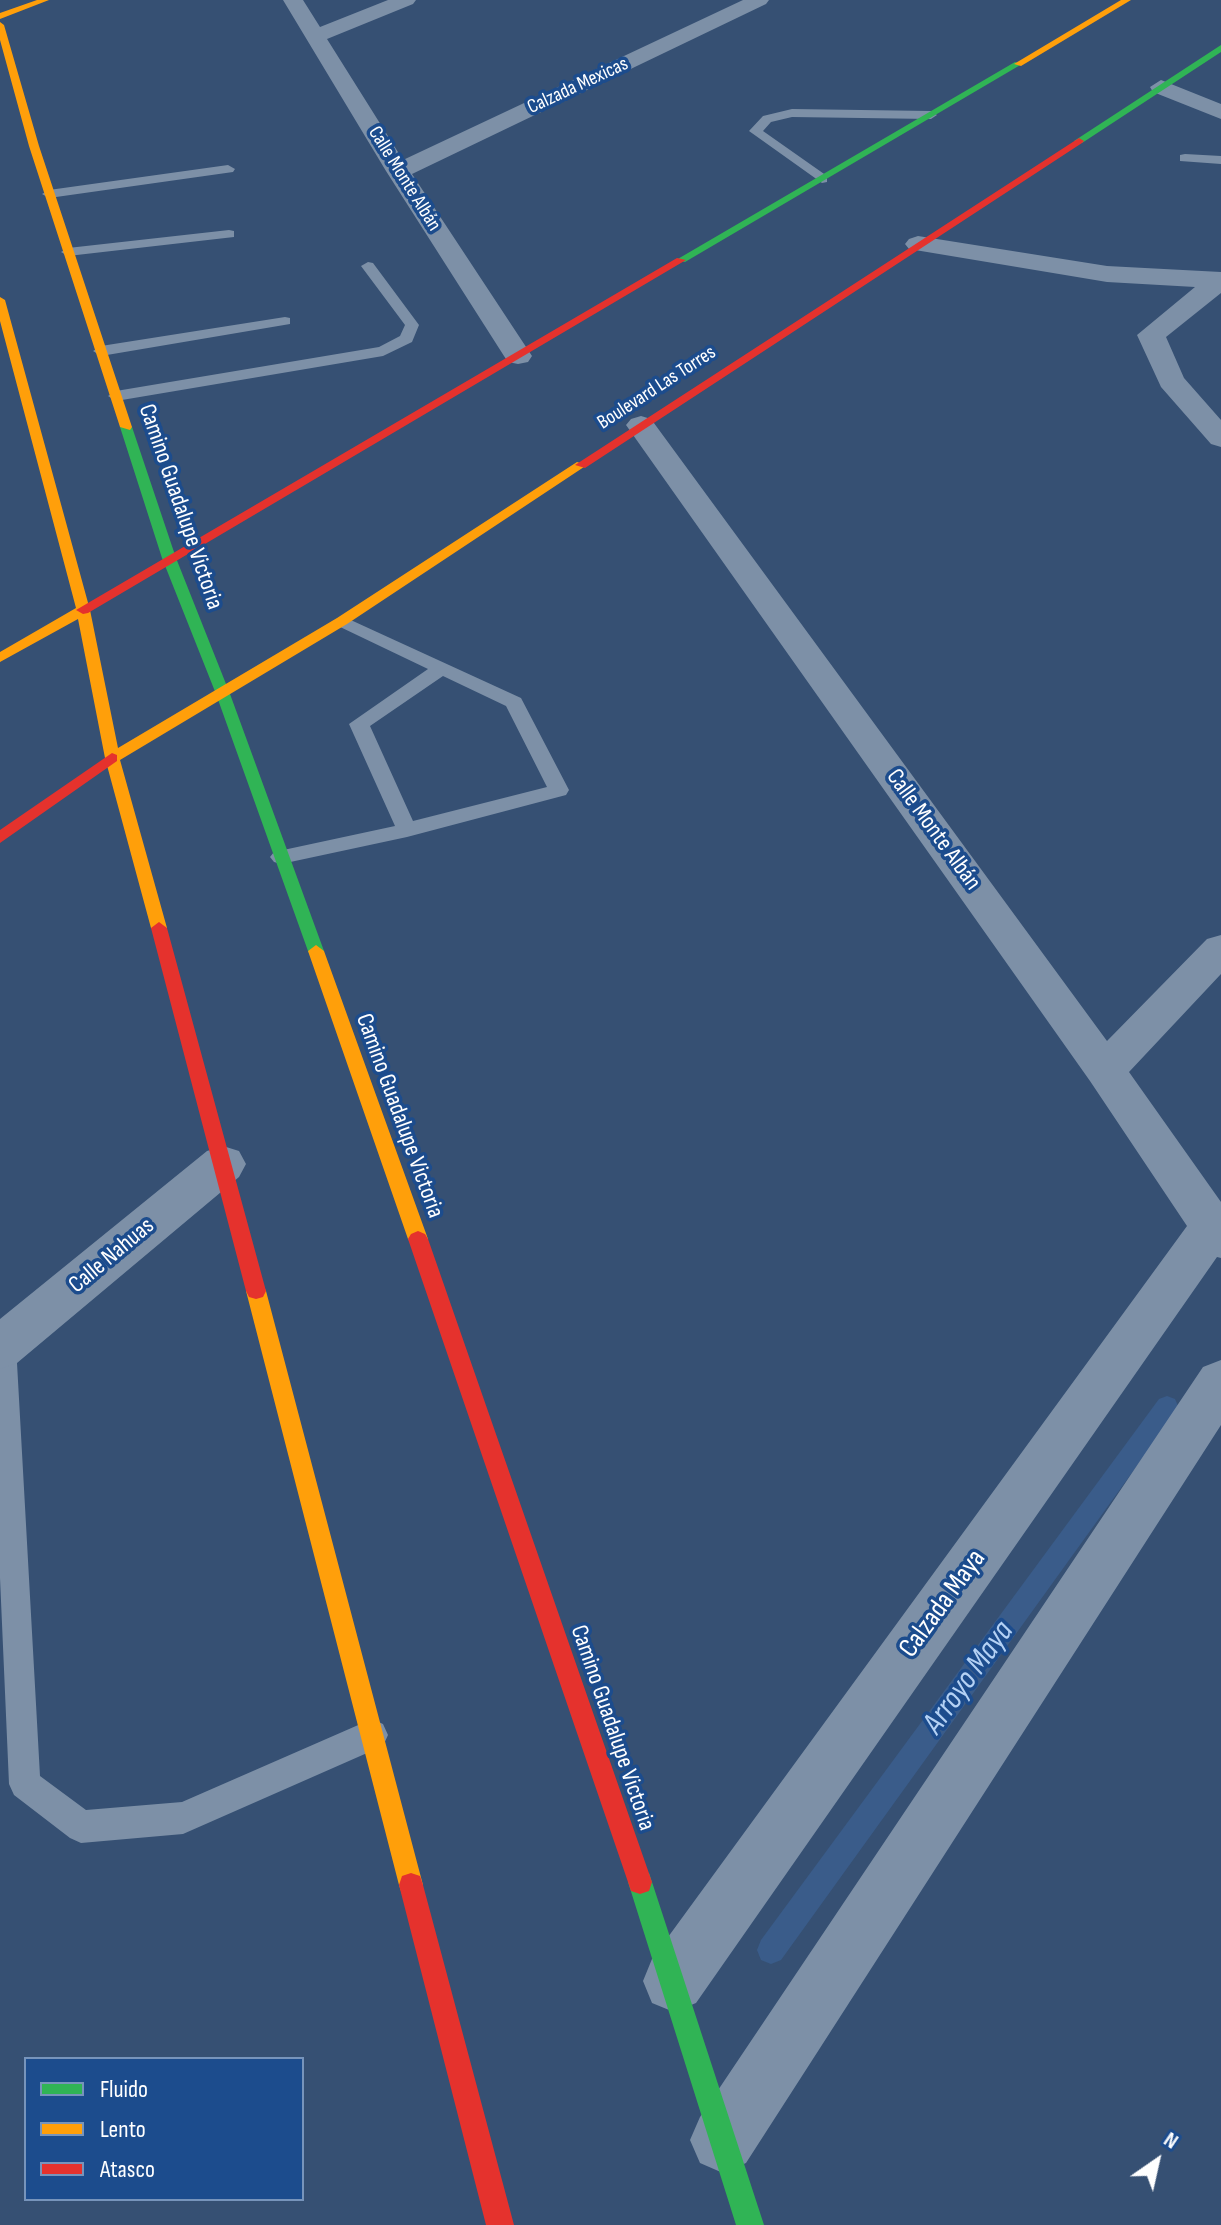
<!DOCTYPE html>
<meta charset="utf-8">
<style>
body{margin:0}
#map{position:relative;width:1221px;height:2225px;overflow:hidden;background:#365073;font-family:"Sofia Sans Condensed",sans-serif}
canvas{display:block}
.legend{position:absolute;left:24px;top:2057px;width:280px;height:144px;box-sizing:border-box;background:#1c4c8d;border:2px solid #7794bb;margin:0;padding:10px 14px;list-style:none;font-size:24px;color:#fff}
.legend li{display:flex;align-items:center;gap:16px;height:40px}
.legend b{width:40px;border:2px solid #7794bb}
.north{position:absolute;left:1117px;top:2121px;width:80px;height:80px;-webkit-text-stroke:6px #1c4c8d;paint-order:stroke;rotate:34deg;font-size:22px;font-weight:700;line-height:32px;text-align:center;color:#fff}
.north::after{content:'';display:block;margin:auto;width:28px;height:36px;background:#fff;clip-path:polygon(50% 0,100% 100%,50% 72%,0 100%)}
</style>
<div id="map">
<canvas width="1221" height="2225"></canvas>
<ul class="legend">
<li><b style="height:10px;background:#30b455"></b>Fluido</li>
<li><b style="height:10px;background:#ff9f0a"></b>Lento</li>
<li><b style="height:10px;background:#e5322d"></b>Atasco</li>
</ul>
<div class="north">N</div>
</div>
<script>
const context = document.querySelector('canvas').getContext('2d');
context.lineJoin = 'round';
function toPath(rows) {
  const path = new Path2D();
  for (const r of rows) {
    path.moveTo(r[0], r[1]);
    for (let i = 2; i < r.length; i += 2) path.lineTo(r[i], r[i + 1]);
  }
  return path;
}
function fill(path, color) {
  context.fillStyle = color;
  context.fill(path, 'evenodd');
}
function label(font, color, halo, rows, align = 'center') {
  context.font = font + ' "Sofia Sans Condensed",sans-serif';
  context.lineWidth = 7;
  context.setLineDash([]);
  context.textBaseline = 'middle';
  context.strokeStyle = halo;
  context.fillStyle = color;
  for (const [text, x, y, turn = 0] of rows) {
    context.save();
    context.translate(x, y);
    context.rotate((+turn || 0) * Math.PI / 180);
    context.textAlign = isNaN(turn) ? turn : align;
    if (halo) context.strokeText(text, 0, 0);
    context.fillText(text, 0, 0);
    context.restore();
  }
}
fill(toPath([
 [1167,1396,1175,1399,1178,1406,1175,1413,781,1960,771,1964,761,1960,757,1950,761,1940,1159,1399,1167,1396]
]), '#3a5c8a');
fill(toPath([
 [792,109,931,111,937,115,931,119,792,117,771,122,763,131,827,176,827,182,822,183,749,131,763,116,792,109],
 [1185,154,1221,156,1221,164,1180,161,1180,155,1185,154],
 [228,165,235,169,233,172,49,198,42,194,49,190,228,165],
 [229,230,234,231,234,237,68,256,61,252,68,248,229,230],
 [368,262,373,263,419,325,412,342,383,356,116,401,108,396,116,391,379,347,400,336,405,325,361,266,368,262],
 [285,317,290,318,290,324,101,356,93,351,101,346,285,317],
 [342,616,521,698,569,790,566,795,407,837,281,864,274,862,270,857,274,852,395,826,349,724,428,669,336,625,333,621,342,616],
 [443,676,506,706,547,787,413,821,370,726,443,676],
 [3,1334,12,1337,16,1345,40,1776,86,1810,182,1802,372,1719,383,1724,388,1735,383,1746,183,1834,81,1843,70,1838,14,1795,9,1784,0,1578,0,1335,3,1334]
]), '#7d90a7');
fill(toPath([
 [283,0,303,0,320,27,388,0,416,0,413,4,327,39,403,160,743,0,769,0,766,4,412,174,532,356,528,362,518,364,508,362,504,356,386,171,283,0],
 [1161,80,1221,104,1221,119,1153,92,1150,87,1161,80],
 [918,236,1107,266,1221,272,1221,293,1166,337,1184,378,1221,420,1221,447,1211,444,1161,387,1137,335,1195,287,1107,282,909,249,905,244,909,239,918,236],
 [641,416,651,419,1107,1041,1207,939,1221,935,1221,974,1129,1072,1221,1202,1221,1258,1217,1257,696,2003,674,2012,652,2003,643,1981,652,1959,1187,1226,1090,1081,626,425,631,419,641,416],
 [223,1146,239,1151,246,1164,239,1177,17,1363,0,1369,0,1319,207,1151,223,1146],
 [1221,1360,1221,1425,746,2163,723,2173,700,2163,690,2140,700,2117,1203,1367,1221,1360]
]), '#7d90a7');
fill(toPath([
 [1221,45,1221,52,1082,143,1074,141,1221,45],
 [1015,62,1022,64,685,262,676,260,1015,62],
 [126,423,132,427,176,558,230,694,324,951,322,955,310,955,308,951,216,694,162,558,120,427,126,423],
 [640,1870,649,1873,652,1882,764,2225,736,2225,628,1882,631,1873,640,1870]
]), '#30b455');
fill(toPath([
 [37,0,49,0,0,19,0,13,37,0],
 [1121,0,1131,0,1021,66,1014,64,1121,0],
 [0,22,4,25,39,146,132,427,130,430,120,427,29,146,0,40,0,22],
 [0,297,5,300,90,610,118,748,337,618,577,462,587,465,347,624,120,760,167,928,159,934,151,928,105,758,78,619,0,662,0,652,76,608,0,321,0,297],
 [316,945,324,951,428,1239,425,1244,418,1247,411,1244,408,1239,308,951,316,945],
 [256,1283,263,1285,266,1291,423,1885,420,1894,411,1897,402,1894,399,1885,246,1291,249,1285,256,1283]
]), '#ff9f0a');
fill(toPath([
 [1079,138,1084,141,1082,143,585,468,575,465,1079,138],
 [677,258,686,260,88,613,83,614,76,610,677,258],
 [112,753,117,755,117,761,0,843,0,830,112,753],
 [159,922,167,928,266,1291,263,1297,256,1299,249,1297,246,1291,151,928,159,922],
 [418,1231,425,1234,428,1239,652,1882,649,1891,640,1894,631,1891,628,1882,408,1239,411,1234,418,1231],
 [411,1873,420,1876,423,1885,514,2225,486,2225,399,1885,402,1876,411,1873]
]), '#e5322d');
label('20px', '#fff', '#1c4c8d', [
 ["Calzada Mexicas",578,86,-25],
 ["Calle Monte Albán",404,179,58],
 ["Boulevard Las Torres",657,388,-33]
]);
label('24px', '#fff', '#1c4c8d', [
 ["Camino Guadalupe Victoria",180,507,71],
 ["Calle Monte Albán",933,830,54],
 ["Camino Guadalupe Victoria",399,1116,70],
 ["Calle Nahuas",112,1256,-40],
 ["Camino Guadalupe Victoria",612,1728,71]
]);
label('28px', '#fff', '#1c4c8d', [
 ["Calzada Maya",943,1604,-54]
]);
label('italic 32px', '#b4d1f4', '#1c4c8d', [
 ["Arroyo Maya",969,1678,-54]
]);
</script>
